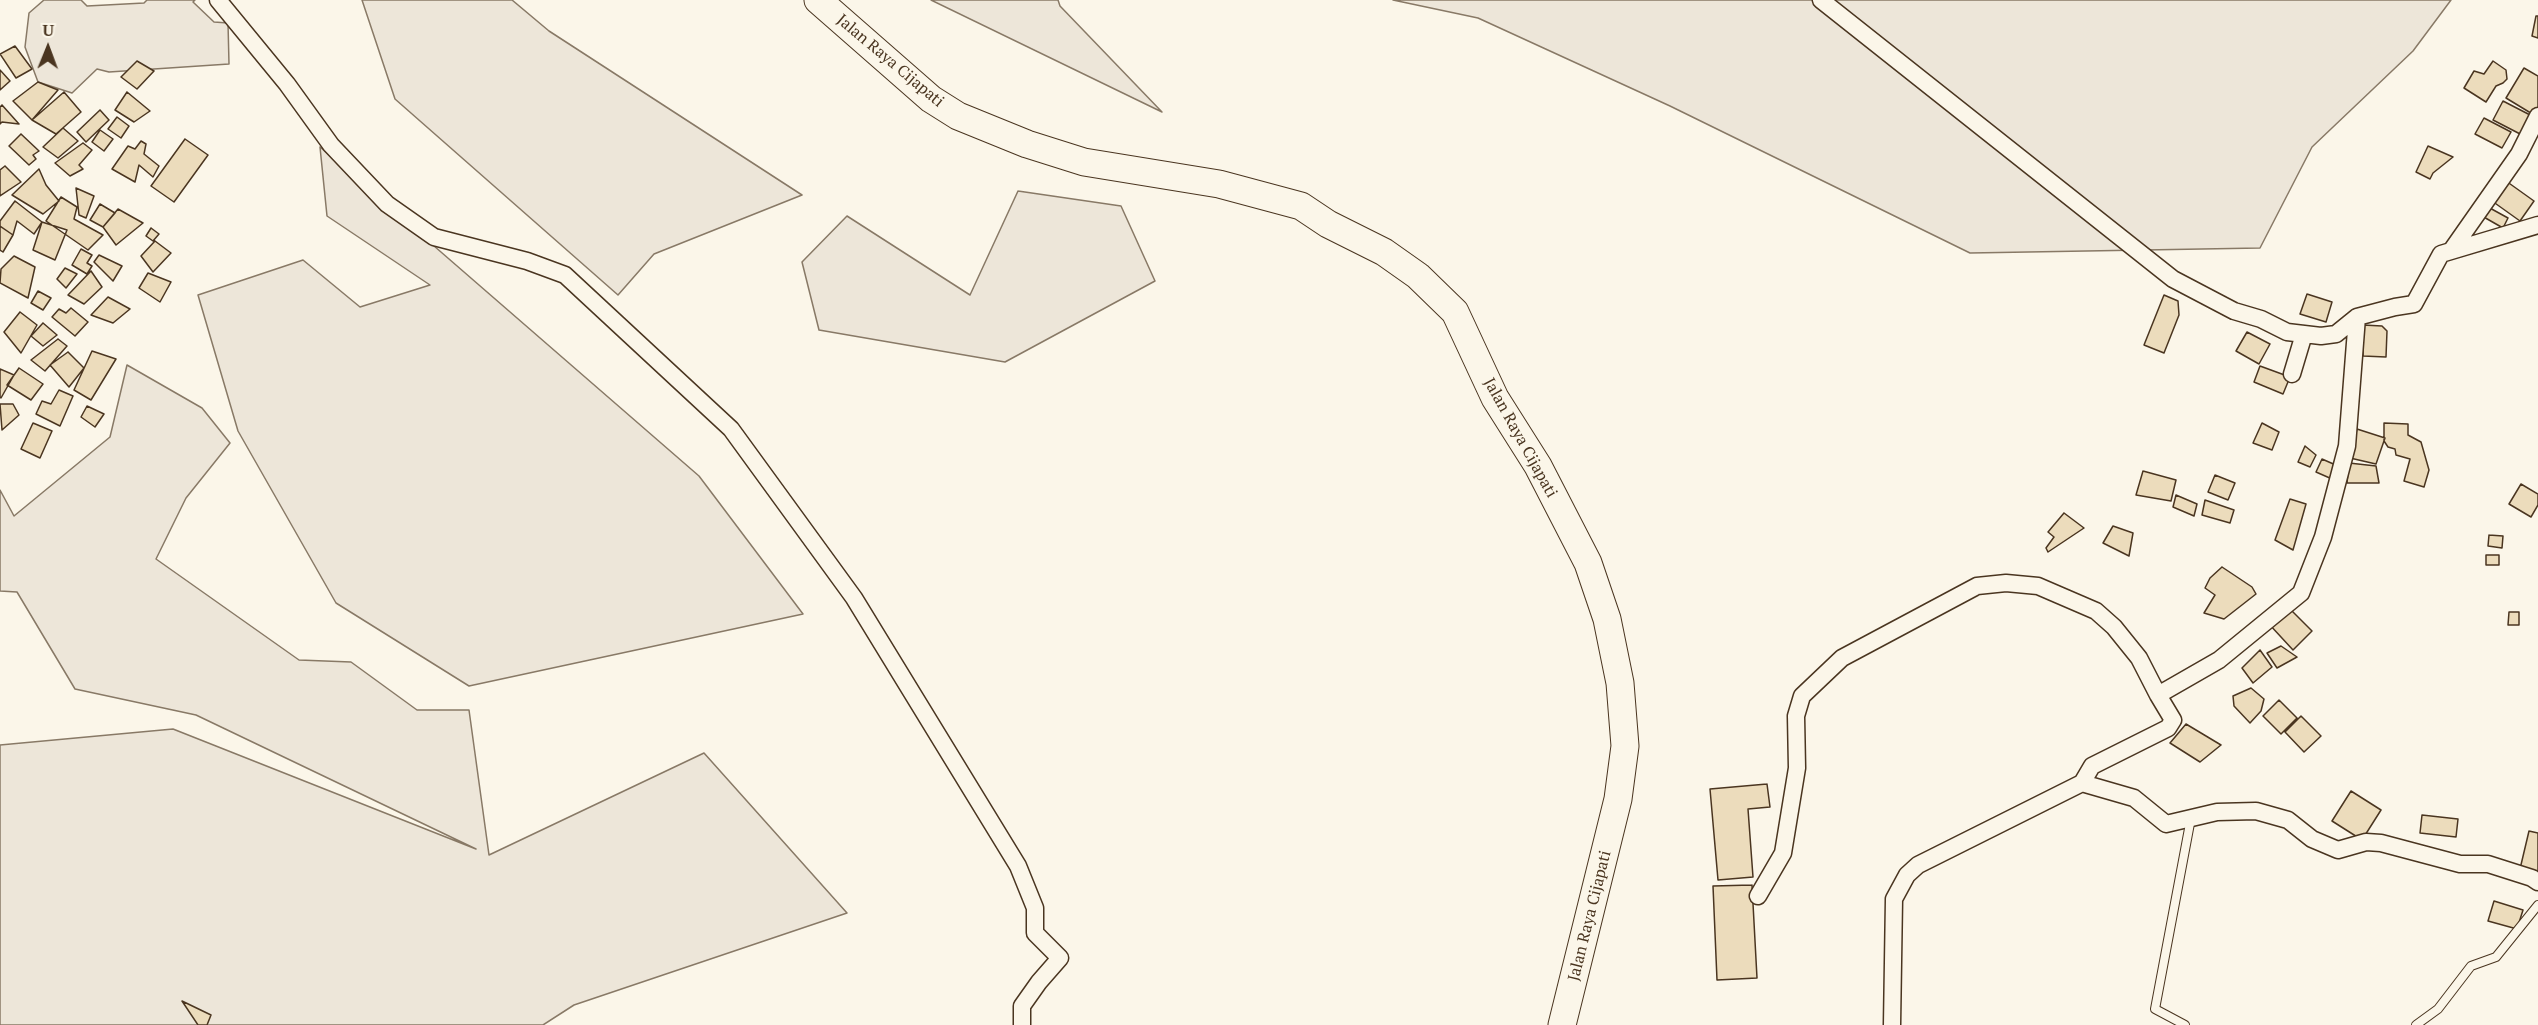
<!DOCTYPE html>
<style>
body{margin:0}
#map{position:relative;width:2538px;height:1025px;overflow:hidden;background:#fbf6e9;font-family:"PT Serif",serif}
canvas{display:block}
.north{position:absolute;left:18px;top:18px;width:60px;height:60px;-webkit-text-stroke:4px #fbf6e9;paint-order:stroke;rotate:1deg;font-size:16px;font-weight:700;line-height:24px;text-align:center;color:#4a3520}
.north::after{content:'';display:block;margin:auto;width:21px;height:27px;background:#4a3520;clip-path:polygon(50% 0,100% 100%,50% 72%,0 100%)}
</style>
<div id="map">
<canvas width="2538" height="1025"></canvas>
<div class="north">U</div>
</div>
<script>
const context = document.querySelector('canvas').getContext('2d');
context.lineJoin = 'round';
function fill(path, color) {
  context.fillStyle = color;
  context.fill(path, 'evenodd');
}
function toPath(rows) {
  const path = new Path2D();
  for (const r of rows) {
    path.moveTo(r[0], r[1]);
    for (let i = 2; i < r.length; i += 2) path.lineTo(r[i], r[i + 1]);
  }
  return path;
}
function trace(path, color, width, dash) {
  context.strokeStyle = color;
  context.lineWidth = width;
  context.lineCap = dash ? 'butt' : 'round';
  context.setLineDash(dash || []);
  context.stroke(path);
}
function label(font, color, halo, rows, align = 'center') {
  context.font = font + ' "PT Serif",serif';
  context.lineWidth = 4.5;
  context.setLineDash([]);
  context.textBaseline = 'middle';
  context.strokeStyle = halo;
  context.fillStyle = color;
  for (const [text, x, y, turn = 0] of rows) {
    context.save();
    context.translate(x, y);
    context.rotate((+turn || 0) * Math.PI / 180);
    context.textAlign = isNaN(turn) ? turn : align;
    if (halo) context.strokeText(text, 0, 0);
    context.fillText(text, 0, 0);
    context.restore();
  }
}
const green = toPath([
 [44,0,81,0,87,6,144,3,147,0,195,0,193,2,214,22,228,23,229,64,109,72,97,69,72,93,38,82,25,47,29,13,44,0],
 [362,0,512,0,549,31,802,195,654,254,618,295,395,99,362,0],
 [931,0,1058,0,1060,6,1162,112,931,0],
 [1393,0,2451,0,2413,51,2312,147,2260,248,1970,253,1670,106,1478,18,1393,0],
 [320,147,699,476,803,614,469,686,336,603,238,431,198,295,303,260,360,307,430,285,327,216,320,147],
 [1018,191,1121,206,1155,281,1005,362,819,330,802,262,847,216,970,295,1018,191],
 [127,365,202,408,230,443,186,498,156,559,299,660,351,662,417,710,469,710,489,855,704,753,847,913,574,1005,543,1025,0,1025,0,745,173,729,476,849,196,715,75,689,17,592,0,591,0,490,14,516,110,437,127,365]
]);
fill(green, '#ede6d9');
trace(green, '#887966', 1.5);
const building = toPath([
 [2536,16,2538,16,2538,38,2532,36,2536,16],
 [15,46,32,69,16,78,0,54,15,46],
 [137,61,154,71,137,89,121,77,137,61],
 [2493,61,2506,70,2507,79,2503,83,2496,86,2486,102,2464,88,2474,71,2484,74,2493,61],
 [2524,68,2538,76,2538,109,2534,115,2506,98,2524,68],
 [0,70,10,81,0,90,0,70],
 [38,82,58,90,32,120,13,101,38,82],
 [64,92,81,112,56,134,32,120,64,92],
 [127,92,150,111,134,122,115,110,127,92],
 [2503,101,2534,117,2524,136,2493,120,2503,101],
 [2,105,19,124,2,122,0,124,0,107,2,105],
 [100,110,109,120,86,142,77,132,100,110],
 [117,117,129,126,121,138,108,129,117,117],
 [2484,118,2511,132,2502,148,2475,134,2484,118],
 [63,128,78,141,58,158,43,147,63,128],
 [100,130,113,139,104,151,92,142,100,130],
 [21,134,39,151,33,155,36,159,29,165,9,146,21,134],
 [185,139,208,155,174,202,151,186,185,139],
 [141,141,146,144,144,154,159,166,153,177,139,165,135,182,112,169,128,146,135,149,141,141],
 [83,143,92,150,79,165,83,169,70,176,55,163,83,143],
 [2428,146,2453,157,2433,173,2430,179,2416,172,2428,146],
 [5,166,21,182,0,196,0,170,5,166],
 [39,169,46,185,59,201,43,214,12,195,39,169],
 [2506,181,2534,201,2520,221,2492,201,2506,181],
 [76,188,94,196,86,218,79,215,76,188],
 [61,197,77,207,74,219,103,235,88,250,46,221,61,197],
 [15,201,42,222,34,234,17,221,13,235,0,226,0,221,15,201],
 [100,204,115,213,103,227,90,220,100,204],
 [2488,207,2508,218,2503,228,2482,216,2488,207],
 [118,209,143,223,116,245,103,227,118,209],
 [42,222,67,230,55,260,33,250,42,222],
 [0,226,13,235,3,252,0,250,0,226],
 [151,228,159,234,153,241,146,236,151,228],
 [155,241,171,253,153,272,141,256,155,241],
 [81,249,92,255,87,263,92,266,87,274,72,265,81,249],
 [99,255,122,266,113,281,94,262,99,255],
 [14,256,35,267,28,298,0,283,1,269,14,256],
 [65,268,77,274,66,288,57,279,65,268],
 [91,271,102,287,84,304,68,295,91,271],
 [148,273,171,282,160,302,139,288,148,273],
 [38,291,51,298,43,310,31,303,38,291],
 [2307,294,2332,302,2326,322,2300,314,2307,294],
 [2164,295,2178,301,2179,315,2164,353,2144,345,2164,295],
 [108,297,130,309,113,323,91,315,108,297],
 [71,308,88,322,75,336,52,317,59,309,66,313,71,308],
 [20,312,37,325,21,353,4,332,20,312],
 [43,323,57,335,43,346,31,336,43,323],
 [2363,325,2382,326,2387,331,2386,357,2363,356,2363,325],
 [2247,332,2270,344,2259,364,2236,351,2247,332],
 [58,339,67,346,45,371,31,360,58,339],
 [92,351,116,359,91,400,74,390,92,351],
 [68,352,84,368,69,387,50,365,68,352],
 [2260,366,2290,377,2283,394,2254,382,2260,366],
 [19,368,43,384,31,400,7,385,19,368],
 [0,369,14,375,1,398,0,397,0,369],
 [59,390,73,396,60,426,36,414,42,401,51,404,59,390],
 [0,404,13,404,19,415,2,430,0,404],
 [87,406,104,414,95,427,81,417,87,406],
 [33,423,52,431,40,458,21,449,33,423],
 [2262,423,2279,432,2272,450,2253,443,2262,423],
 [2384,423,2408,424,2408,435,2421,442,2429,470,2424,487,2404,481,2410,459,2396,455,2395,449,2388,447,2384,441,2384,423],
 [2357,429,2385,438,2376,464,2350,458,2357,429],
 [2305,446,2316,455,2310,467,2298,462,2305,446],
 [2322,459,2338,466,2332,479,2316,472,2322,459],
 [2349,463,2376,466,2379,483,2347,483,2349,463],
 [2143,471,2176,480,2171,501,2136,495,2143,471],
 [2215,475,2235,483,2228,500,2208,492,2215,475],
 [2521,484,2538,494,2538,505,2531,517,2509,504,2521,484],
 [2176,495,2197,504,2194,516,2173,507,2176,495],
 [2290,499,2306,504,2293,550,2275,540,2290,499],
 [2205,500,2234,510,2230,523,2202,515,2205,500],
 [2064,513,2084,528,2048,552,2046,548,2054,537,2048,532,2064,513],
 [2113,526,2133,533,2129,556,2103,543,2113,526],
 [2489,535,2503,536,2502,548,2488,546,2489,535],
 [2486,555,2499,555,2499,565,2486,565,2486,555],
 [2222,567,2252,587,2256,594,2224,619,2204,613,2215,595,2205,588,2210,578,2222,567],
 [2288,607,2312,631,2293,650,2269,624,2288,607],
 [2509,612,2519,612,2519,625,2508,625,2509,612],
 [2281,646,2297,657,2277,668,2267,653,2281,646],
 [2260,650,2272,667,2253,683,2242,668,2260,650],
 [2251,688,2264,699,2261,711,2250,723,2234,706,2233,696,2251,688],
 [2279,700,2297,718,2281,734,2263,716,2279,700],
 [2301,716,2321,736,2304,752,2285,732,2301,716],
 [2186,724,2221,745,2200,762,2170,743,2186,724],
 [1767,784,1770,807,1748,809,1753,877,1718,880,1710,789,1767,784],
 [2351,791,2381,810,2362,840,2332,821,2351,791],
 [2422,815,2458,819,2456,837,2420,833,2422,815],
 [2529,831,2538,833,2538,873,2520,869,2529,831],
 [1752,885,1757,978,1717,980,1713,886,1752,885],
 [2494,901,2523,910,2517,929,2488,921,2494,901],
 [182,1001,211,1015,207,1025,198,1025,182,1001]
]);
fill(building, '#ecdcbc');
trace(building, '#4a3520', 1.5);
const lane = toPath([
 [2185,1025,2155,1009,2191,818],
 [2416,1025,2438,1009,2471,966,2496,957,2538,905]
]);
const street = toPath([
 [218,0,287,84,331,145,387,204,434,237,527,261,565,275,731,429,854,598,1018,866,1035,908,1035,933,1060,958,1039,982,1022,1006,1022,1025],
 [1821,0,2173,279,2234,311,2261,319,2287,332,2321,336,2336,334,2357,317],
 [2451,251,2538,225],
 [2292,374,2304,334],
 [2082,783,2134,798,2166,824,2217,812,2256,811,2288,820,2312,839,2338,850,2366,842,2381,843,2460,864,2488,864,2532,878,2538,882],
 [1758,896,1783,853,1797,768,1796,716,1802,696,1842,658,1977,586,2006,583,2038,586,2096,611,2114,627,2139,658,2158,695],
 [1892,1025,1894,899,1907,875,1918,865,2082,783,2092,766,2168,728,2173,720,2158,695,2219,660,2301,593,2323,537,2347,446,2357,317,2395,307,2414,304,2441,254,2451,251,2519,154,2538,116]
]);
const primary = toPath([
 [818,0,931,99,958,116,1027,144,1084,162,1219,184,1301,206,1328,224,1384,252,1418,276,1455,312,1495,398,1538,466,1588,563,1607,619,1620,683,1625,746,1618,799,1562,1025]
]);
trace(lane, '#4a3520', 10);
trace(street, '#4a3520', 19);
trace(primary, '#4a3520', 29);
trace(lane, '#fbf6e9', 8);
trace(street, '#fbf6e9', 16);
trace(primary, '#fbf6e9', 27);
label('16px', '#4a3520', '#fbf6e9', [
 ["Jalan Raya Cijapati",890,61,40],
 ["Jalan Raya Cijapati",1520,438,61],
 ["Jalan Raya Cijapati",1590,916,-76]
]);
</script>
